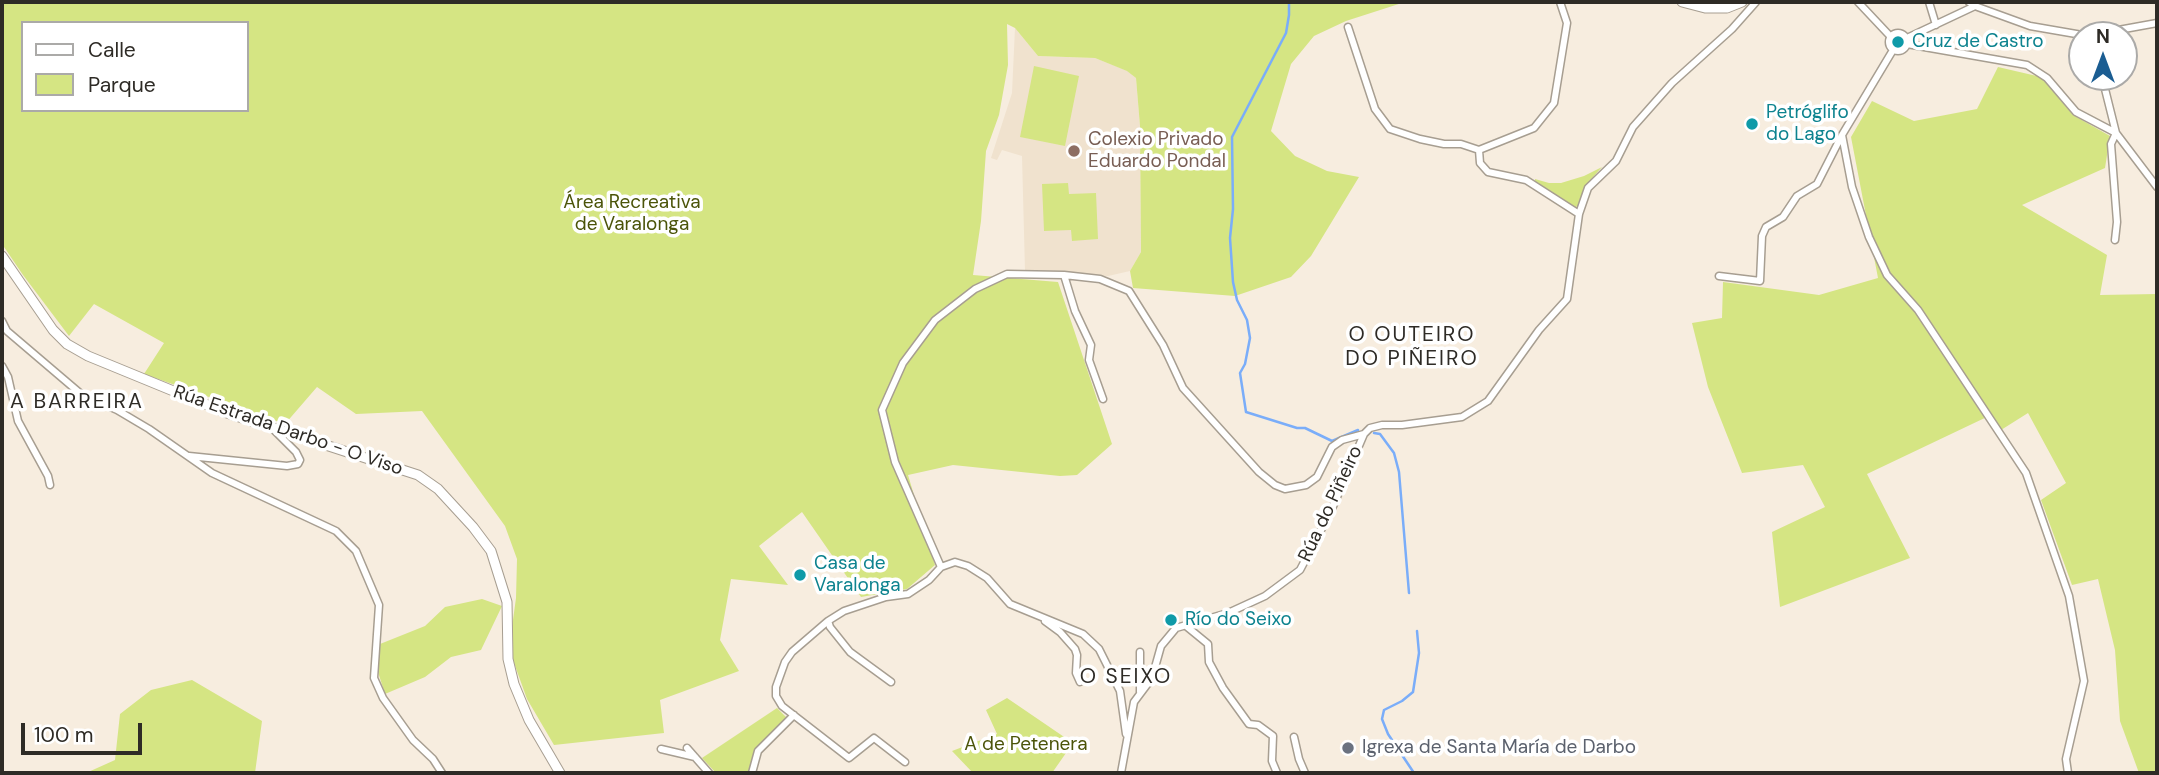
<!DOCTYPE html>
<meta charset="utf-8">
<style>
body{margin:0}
#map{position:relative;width:2159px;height:775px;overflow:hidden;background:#f7eddf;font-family:"DM Sans",sans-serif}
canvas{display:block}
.frame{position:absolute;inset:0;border:4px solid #2e2b26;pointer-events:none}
.legend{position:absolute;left:21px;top:21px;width:228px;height:91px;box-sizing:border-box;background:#fff;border:2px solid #abaaa8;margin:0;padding:9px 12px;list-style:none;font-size:21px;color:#2e2b26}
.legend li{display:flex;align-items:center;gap:14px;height:35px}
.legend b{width:35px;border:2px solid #abaaa8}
.north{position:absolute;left:2068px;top:21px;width:70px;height:70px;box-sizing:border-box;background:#fff;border:2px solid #abaaa8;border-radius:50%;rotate:0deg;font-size:19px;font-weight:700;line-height:28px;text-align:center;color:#2e2b26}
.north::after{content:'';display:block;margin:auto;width:24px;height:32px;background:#1b5d92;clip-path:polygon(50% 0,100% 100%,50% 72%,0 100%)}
.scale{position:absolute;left:21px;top:723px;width:121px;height:32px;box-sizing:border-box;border:4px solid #2e2b26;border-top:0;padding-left:9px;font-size:21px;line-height:24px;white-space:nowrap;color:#2e2b26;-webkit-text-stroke:5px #fff;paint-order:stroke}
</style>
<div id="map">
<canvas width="2159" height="775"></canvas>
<div class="frame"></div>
<ul class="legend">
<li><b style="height:9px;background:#fff"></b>Calle</li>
<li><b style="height:19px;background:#d5e583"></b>Parque</li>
</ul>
<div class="north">N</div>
<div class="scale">100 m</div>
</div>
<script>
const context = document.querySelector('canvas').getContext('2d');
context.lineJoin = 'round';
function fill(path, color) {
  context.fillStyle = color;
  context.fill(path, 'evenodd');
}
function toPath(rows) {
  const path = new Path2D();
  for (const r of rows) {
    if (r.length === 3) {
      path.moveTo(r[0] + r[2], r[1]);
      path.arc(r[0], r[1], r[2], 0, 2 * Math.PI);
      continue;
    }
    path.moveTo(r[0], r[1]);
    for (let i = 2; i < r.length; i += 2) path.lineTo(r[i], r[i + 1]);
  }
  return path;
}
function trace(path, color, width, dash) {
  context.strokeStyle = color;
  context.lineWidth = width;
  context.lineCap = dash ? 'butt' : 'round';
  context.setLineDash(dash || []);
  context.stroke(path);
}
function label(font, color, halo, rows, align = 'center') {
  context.font = font + ' "DM Sans",sans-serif';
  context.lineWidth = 7;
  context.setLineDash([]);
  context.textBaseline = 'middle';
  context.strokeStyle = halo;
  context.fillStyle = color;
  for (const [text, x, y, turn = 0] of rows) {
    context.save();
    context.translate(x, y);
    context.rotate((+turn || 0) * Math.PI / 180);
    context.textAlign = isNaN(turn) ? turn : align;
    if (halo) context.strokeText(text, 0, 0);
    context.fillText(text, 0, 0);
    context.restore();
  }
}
fill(toPath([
 [1015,28,1038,56,1095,58,1128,71,1136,78,1140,126,1141,252,1130,271,1108,276,1025,271,1022,156,1002,150,997,160,991,158,1012,93]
]), '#f0e2ce');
fill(toPath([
 [2,2,1405,2,1346,21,1314,36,1291,64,1271,131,1295,156,1327,171,1359,177,1311,256,1291,277,1235,296,1133,288,1130,271,1141,252,1140,126,1136,78,1127,71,1095,58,1038,56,1015,28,1007,24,1008,65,999,115,986,151,981,221,973,275,1058,282,1112,444,1077,475,1060,476,953,465,908,475,935,565,907,589,861,597,802,512,759,546,788,585,731,579,720,640,739,671,660,700,664,733,554,745,527,699,509,649,516,598,517,559,505,526,422,411,356,414,317,387,285,424,144,374,164,343,94,304,69,336,23,275,2,244],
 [23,23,247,23,247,110,23,110],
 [1034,66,1079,76,1065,146,1020,137],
 [1998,67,2041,77,2073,115,2110,136,2105,168,2022,205,2107,255,2100,295,2157,294,2157,773,2139,773,2120,721,2115,650,2098,579,2072,585,2041,500,2066,483,2028,413,2001,430,1991,415,1867,474,1910,558,1780,607,1772,532,1825,507,1803,465,1742,473,1708,387,1692,323,1722,318,1723,282,1819,295,1878,278,1851,137,1872,101,1914,121,1977,109],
 [1602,167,1586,185,1578,206,1574,208,1535,182,1535,179,1549,183,1561,183,1584,176],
 [1068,183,1069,194,1096,193,1098,239,1072,241,1071,230,1044,231,1042,184],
 [482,599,502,606,481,650,451,657,425,677,385,694,378,672,380,644,425,626,445,607],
 [192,680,262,721,255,773,86,773,115,760,120,714,151,690],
 [1007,698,1073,743,1052,773,973,773,952,751,997,734,986,710],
 [777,708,788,719,756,749,749,773,716,773,702,758]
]), '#d5e583');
trace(toPath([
 [1289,2,1289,15,1286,33,1232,137,1233,209,1230,238,1233,282,1237,300,1247,320,1250,338,1245,364,1240,373,1246,412,1297,428,1305,428,1332,441,1358,430],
 [1374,433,1380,434,1394,453,1399,472,1409,593],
 [1414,773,1388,734,1382,719,1384,710,1402,701,1413,692,1419,653,1417,631]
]), '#7aadf9', 2.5);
const street = toPath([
 [1560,2,1567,23,1554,103,1534,128,1479,150,1480,163,1488,172,1526,180,1579,214],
 [1858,2,1890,36],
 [1929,2,1936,25],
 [1969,2,1975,6,2030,26,2082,35],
 [1348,27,1375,109,1390,129,1420,139,1444,144,1461,144,1479,150],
 [1898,42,9],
 [2091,35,2157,23],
 [1907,38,1975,6],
 [1907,44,2027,65,2047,78,2076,112,2116,133],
 [1893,50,1842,135,1852,187,1869,237,1887,275,1918,310,2026,473,2069,596,2084,681,2066,759,2068,773],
 [2102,77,2116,133,2157,187],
 [2115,240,2117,222,2111,144,2116,133],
 [1064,275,1075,311,1091,345,1089,360,1103,399],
 [1719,276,1760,281,1762,236,1766,227,1783,217,1797,196,1817,184,1841,137],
 [2,321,7,331,81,394,117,410,149,429,212,473,336,531,356,551,379,605,374,678,383,698,413,740,433,759,442,773],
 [2,366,8,377,18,421,48,476,50,485],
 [189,456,287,466,298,464,300,460,296,452,274,430],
 [941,567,895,462,882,410,903,363,935,320,975,289,1007,274,1064,275,1100,279,1129,291,1163,345,1183,388,1259,472,1275,485,1285,489,1306,485,1317,477,1332,447,1342,440,1364,434,1370,428,1382,425,1402,425,1462,417,1488,401,1539,330,1567,299,1579,214,1588,188,1616,161,1633,127,1672,83,1732,29,1756,2],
 [941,567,955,562,968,566,987,578,1010,604,1083,634,1099,649,1120,691,1126,734],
 [828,621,830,627,850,652,891,682],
 [1045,621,1060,632,1075,649,1077,655,1076,673,1080,682],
 [1186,626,1208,644,1209,662,1223,688,1249,724,1258,725,1273,736,1272,761,1277,773],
 [1140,652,1140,692],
 [1294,737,1299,759,1305,773],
 [687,748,709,773],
 [661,749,695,757],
 [905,762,874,738,849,758,782,706,776,696,776,687,785,662,792,652,828,621,844,611,886,597,908,594,929,580,941,567],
 [752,773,758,751,794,715],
 [1121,773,1134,702,1152,678,1161,646,1176,628,1228,613,1265,596,1300,570,1331,511,1364,434]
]);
const secondary = toPath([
 [1682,2,1705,8,1727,8,1742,2],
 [2,256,53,330,67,344,88,356,227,413,418,475,438,489,473,527,491,551,507,602,508,659,514,684,529,720,560,773]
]);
trace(street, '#a79e91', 9);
trace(secondary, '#a79e91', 11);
trace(street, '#fff', 6);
trace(secondary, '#fff', 9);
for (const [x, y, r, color] of [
 [1898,42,7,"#0f9aa8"],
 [1752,124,7,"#0f9aa8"],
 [1074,151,7,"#8d6e63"],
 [800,575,7,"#0f9aa8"],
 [1171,620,7,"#0f9aa8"],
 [1348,748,7,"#6b7280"]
]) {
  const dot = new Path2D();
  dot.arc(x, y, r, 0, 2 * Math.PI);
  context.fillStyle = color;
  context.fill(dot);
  trace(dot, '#fff', 2.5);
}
label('19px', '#0d838f', '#fff', [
 ["Cruz de Castro",1912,42],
 ["Petróglifo",1766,113],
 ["do Lago",1766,135],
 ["Casa de",814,564],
 ["Varalonga",814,586],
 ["Río do Seixo",1185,620]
], 'left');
label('19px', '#785e54', '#fff', [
 ["Colexio Privado",1088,140],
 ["Eduardo Pondal",1088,162]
], 'left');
label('19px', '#4b5409', '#fff', [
 ["Área Recreativa",632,203],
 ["de Varalonga",632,225],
 ["A de Petenera",1026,745]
]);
label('19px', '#2e2b26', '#fff', [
 ["Rúa Estrada Darbo - O Viso",288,431,19],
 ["Rúa do Piñeiro",1331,504,-65]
]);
label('19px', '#5b616d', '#fff', [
 ["Igrexa de Santa María de Darbo",1362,748]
], 'left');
context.letterSpacing = '2px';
label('21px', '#2e2b26', '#fff', [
 ["O OUTEIRO",1412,335],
 ["DO PIÑEIRO",1412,359],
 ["A BARREIRA",77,402],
 ["O SEIXO",1126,677]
]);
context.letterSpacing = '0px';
</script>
